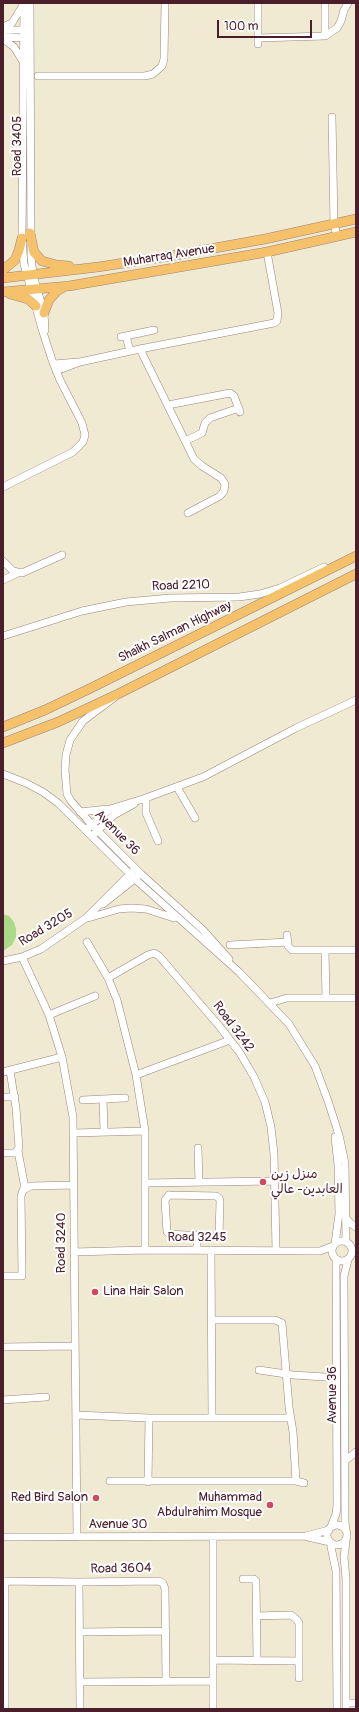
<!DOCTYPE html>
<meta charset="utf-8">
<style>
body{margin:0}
#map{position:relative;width:359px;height:1712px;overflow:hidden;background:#efead1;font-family:Pangolin,sans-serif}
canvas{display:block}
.frame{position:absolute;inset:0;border:4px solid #4a1f2b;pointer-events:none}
.scale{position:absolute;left:217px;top:20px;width:95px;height:18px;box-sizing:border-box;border:2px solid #4a1f2b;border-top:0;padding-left:5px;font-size:12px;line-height:14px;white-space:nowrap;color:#4a1f2b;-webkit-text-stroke:3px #fff;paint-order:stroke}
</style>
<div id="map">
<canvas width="359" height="1712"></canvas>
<div class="frame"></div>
<div class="scale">100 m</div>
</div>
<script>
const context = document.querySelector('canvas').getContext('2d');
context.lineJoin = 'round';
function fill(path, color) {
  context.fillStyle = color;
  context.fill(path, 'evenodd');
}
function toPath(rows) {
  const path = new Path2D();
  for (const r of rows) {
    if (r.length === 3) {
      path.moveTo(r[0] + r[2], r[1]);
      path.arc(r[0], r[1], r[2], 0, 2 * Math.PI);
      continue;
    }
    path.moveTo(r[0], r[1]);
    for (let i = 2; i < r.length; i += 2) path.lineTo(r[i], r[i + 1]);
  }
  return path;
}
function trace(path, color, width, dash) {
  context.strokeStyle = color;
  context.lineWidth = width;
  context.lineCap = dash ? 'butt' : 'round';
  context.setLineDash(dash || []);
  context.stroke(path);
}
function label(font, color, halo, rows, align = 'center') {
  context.font = font + ' Pangolin,"Playpen Sans Arabic",sans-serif';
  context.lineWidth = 4;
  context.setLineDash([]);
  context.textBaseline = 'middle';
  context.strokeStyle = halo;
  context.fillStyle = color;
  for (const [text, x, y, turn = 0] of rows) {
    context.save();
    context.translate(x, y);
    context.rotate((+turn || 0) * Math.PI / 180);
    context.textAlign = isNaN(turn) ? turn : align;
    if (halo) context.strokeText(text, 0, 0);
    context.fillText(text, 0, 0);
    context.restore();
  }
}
fill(toPath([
 [3,914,9,916,14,922,16,929,16,937,12,945,3,951]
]), '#a9da88');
const minor = toPath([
 [30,3,31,256,33,275,44,313,45,330],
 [258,3,258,44],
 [325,3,325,36],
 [3,27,12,23,23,5],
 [3,30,27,30],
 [3,37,27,38],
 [258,38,325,36,337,28,341,21,344,10,348,3],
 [3,39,14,47,22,60],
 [38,76,145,76,153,74,162,66,164,59,165,3],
 [332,117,334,224,337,236],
 [126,336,130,351],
 [121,337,154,330],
 [140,349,194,459,202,466,221,478,225,484,224,491,220,496,188,513],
 [54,364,78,362],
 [56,371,80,362,140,349,274,323,277,321,278,313,267,252],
 [168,405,230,393,234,396,240,412],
 [185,441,202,433,205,423,210,418,239,408],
 [3,487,73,452,83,442,85,435,82,423,60,380,52,360,42,329,24,264,22,238,24,3],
 [3,561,13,571,22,573,62,555],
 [3,580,18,573],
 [3,636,82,611,126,602,170,598,239,597,260,594,280,588,324,567],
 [115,697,83,721,70,740,66,755,65,770,67,794,71,801,92,825,141,874,203,930,229,959],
 [3,774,26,783,43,792,58,803,135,879,239,972,289,1024,315,1066,328,1101,339,1135,345,1163,346,1242],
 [177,787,195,818],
 [146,798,146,813,158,841],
 [80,812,108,809],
 [89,827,110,809,143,799,203,777,296,728,356,700],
 [95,833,114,815,134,804],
 [103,904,137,877],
 [88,918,119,909,131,908,146,909,174,918],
 [287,935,288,946,292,950,356,950],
 [87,942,108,978,117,1000,136,1075,145,1131,145,1250],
 [230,945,288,942],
 [325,950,326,998],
 [22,957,49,1015,62,1057,73,1117,77,1537],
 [3,961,22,957,41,949,86,918,132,872],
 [108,978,148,955,154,953,159,956,220,1027,240,1053,254,1077,265,1102,271,1127,274,1154,276,1250],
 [270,1003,287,998,356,998],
 [49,1015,95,996],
 [3,1072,62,1057],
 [136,1075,230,1040],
 [3,1097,15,1097],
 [83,1100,103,1099],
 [104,1131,103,1099,125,1098],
 [74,1133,145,1131],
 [198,1148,199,1182],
 [18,1151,25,1188],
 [3,1153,15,1153,19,1148,16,1108,10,1071],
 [146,1183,275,1181],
 [169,1195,216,1196,219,1198,220,1201,219,1235,216,1237,170,1234,167,1232,165,1200,169,1195],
 [346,1218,350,1223,356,1227],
 [197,1235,197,1250],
 [342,1251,10],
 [335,1244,339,1214,338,1165,335,1137],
 [211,1250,212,1418],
 [74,1252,145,1250,320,1251,333,1246],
 [3,1276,22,1276,21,1196,23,1190,31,1186,74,1185],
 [211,1320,275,1320,282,1323,289,1407,293,1432,296,1481],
 [3,1347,75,1346],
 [259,1370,293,1375,325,1377],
 [3,1400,46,1397],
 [76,1415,149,1418,291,1418],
 [345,1461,356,1452],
 [110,1481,296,1481,304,1483],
 [148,1482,149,1418],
 [337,1535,10],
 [331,1527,336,1514,337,1506,336,1259],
 [346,1530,345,1522,344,1276,348,1260],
 [3,1537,306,1536,329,1530],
 [213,1537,213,1709],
 [308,1537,330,1542,336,1571,337,1709],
 [346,1541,344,1557,346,1579,346,1709],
 [243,1579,254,1579,256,1581,257,1661],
 [3,1581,79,1582,159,1581,163,1583,165,1589,166,1681],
 [79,1582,80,1709],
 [256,1616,291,1615,297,1620,299,1623,299,1678],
 [79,1632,166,1631],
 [213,1660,299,1661],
 [80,1682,213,1681],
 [346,1703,356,1703],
 [5,1709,5,1581]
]);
const major = toPath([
 [30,233,34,252,42,261,57,265,69,266],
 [3,270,15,260,19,250,22,238],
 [3,278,98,267,176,255,265,239,356,219],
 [3,292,69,286,267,252,356,232],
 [10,294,28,299,36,306],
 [44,313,49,300,57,291,64,287],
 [3,727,45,710,89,689,356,556],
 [3,743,58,722,118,694,356,574]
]);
trace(minor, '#9c847e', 8);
trace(major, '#9c847e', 10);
trace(minor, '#fff', 7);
trace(major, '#f5c16b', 9);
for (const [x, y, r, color] of [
 [263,1182,4,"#d1495b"],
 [95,1292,4,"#d1495b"],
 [96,1498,4,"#d1495b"],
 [270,1505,4,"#d1495b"]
]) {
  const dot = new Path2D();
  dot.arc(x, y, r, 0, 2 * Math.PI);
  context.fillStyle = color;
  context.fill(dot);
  trace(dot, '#fff', 1.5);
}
label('13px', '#4a1f2b', '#fff', [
 ["Road 3405",18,146,-90],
 ["Muharraq Avenue",169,256,-9],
 ["Road 2210",181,586,-2],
 ["Shaikh Salman Highway",175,632,-26],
 ["Avenue 36",117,833,45],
 ["Road 3205",46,928,-31],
 ["Road 3242",233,1027,53],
 ["Road 3245",197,1238],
 ["Road 3240",62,1243,-90],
 ["Avenue 36",333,1395,-90],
 ["Avenue 30",118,1525],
 ["Road 3604",121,1569,-1]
]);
label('13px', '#4a1f2b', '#fff', [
 ["منزل زين",271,1175],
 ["العابدين- عالي",271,1190],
 ["Lina Hair Salon",103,1292],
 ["Red Bird Salon",88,1498,"right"],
 ["Muhammad",262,1498,"right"],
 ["Abdulrahim Mosque",262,1513,"right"]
], 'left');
</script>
